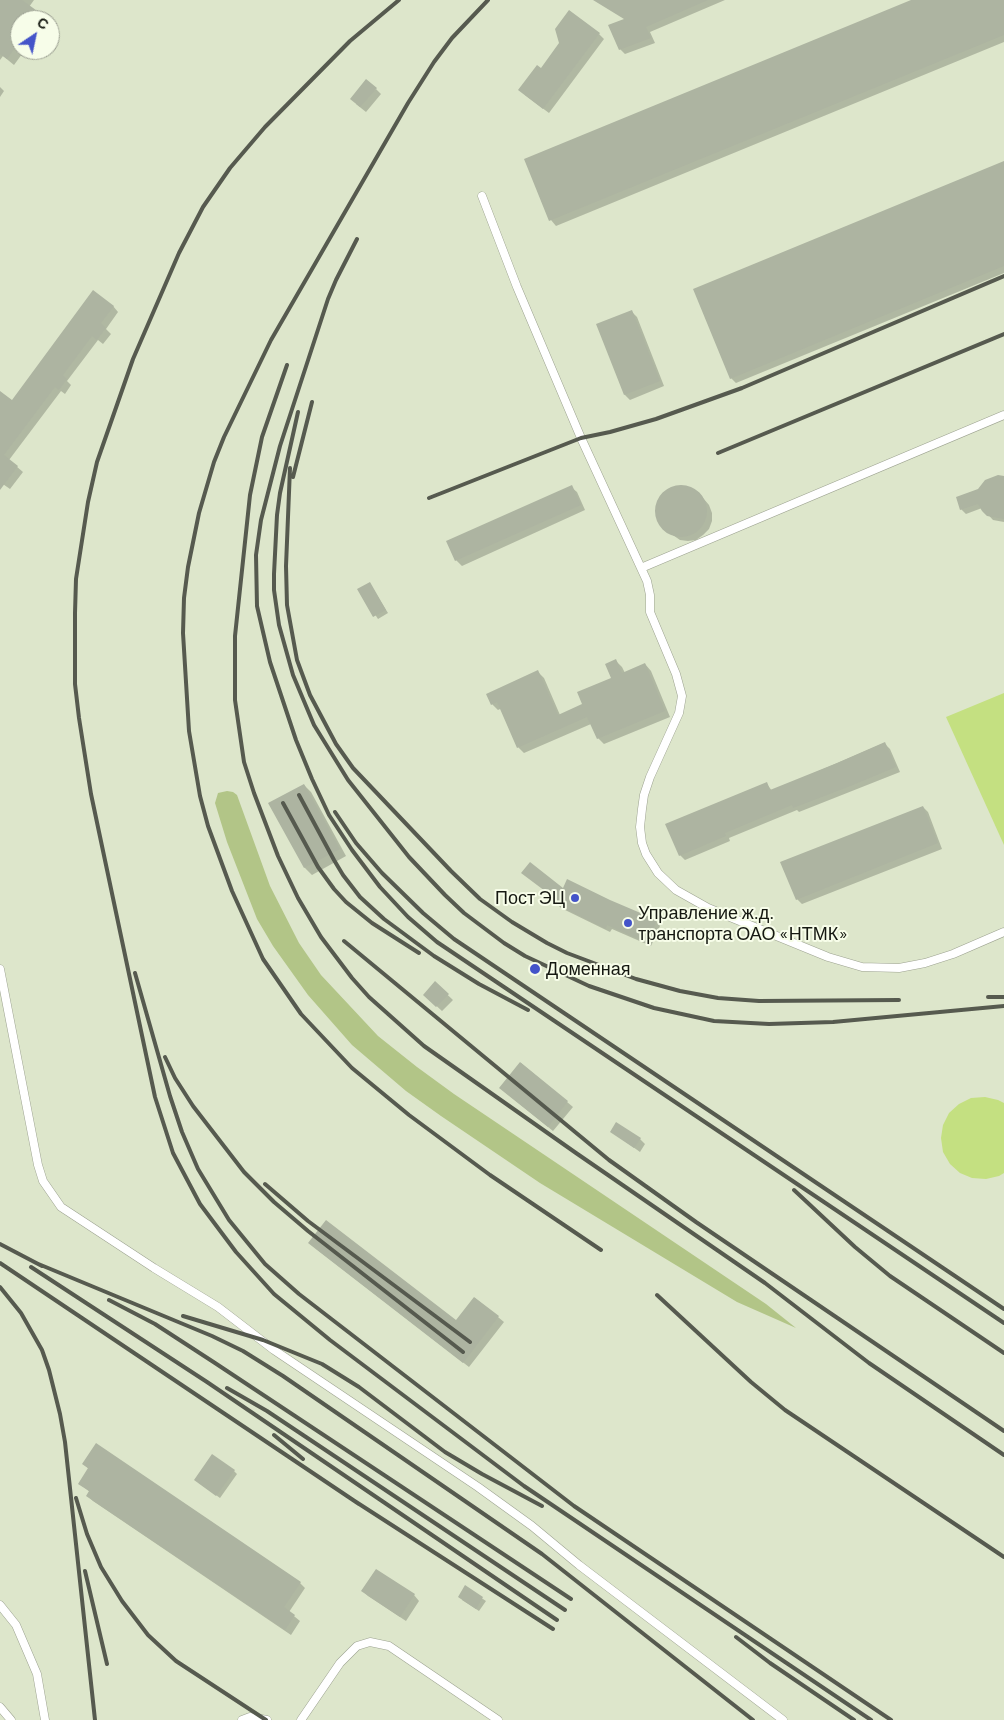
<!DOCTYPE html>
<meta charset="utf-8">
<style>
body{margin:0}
#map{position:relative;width:1004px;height:1720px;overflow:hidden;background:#e9f0dc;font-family:Barlow,sans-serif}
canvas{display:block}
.north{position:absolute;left:10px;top:10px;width:50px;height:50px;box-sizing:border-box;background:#f7fde9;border:1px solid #9da193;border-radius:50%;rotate:34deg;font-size:14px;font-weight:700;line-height:20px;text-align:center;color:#151811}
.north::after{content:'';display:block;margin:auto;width:18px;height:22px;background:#4454c9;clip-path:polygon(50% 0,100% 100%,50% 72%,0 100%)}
</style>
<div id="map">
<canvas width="1004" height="1720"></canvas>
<div class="north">С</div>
</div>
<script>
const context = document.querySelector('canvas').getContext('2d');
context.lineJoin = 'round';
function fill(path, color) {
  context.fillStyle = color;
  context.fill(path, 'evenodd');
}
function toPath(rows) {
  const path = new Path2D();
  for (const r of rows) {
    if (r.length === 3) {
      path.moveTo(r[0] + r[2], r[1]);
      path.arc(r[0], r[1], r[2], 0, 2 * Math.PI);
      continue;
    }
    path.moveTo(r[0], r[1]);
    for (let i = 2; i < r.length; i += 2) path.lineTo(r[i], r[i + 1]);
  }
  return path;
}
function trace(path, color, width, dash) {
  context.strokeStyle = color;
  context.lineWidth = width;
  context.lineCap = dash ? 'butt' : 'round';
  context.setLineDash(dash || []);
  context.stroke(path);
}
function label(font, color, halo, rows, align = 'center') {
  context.font = font + ' Barlow,sans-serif';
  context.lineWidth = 4;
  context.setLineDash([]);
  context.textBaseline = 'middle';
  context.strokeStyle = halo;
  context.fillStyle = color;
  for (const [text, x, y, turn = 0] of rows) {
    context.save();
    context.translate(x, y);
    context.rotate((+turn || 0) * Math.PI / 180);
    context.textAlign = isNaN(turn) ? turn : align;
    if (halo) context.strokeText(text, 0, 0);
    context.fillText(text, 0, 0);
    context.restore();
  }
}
fill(toPath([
 [0,0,1004,0,1004,1720,0,1720],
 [20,20,50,20,50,50,20,50]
]), '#dde6cb');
fill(toPath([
 [227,791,233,792,237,795,270,886,299,943,321,975,378,1036,417,1067,454,1094,766,1304,796,1328,737,1302,540,1183,441,1116,406,1091,352,1045,308,995,273,946,257,919,227,842,215,803,218,793]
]), '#b2c587');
fill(toPath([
 [1004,693,1004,845,946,717],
 [985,1097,998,1100,1004,1103,1004,1173,999,1176,986,1179,972,1178,960,1173,950,1164,943,1152,941,1138,943,1125,949,1113,959,1104,971,1098]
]), '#c4e081');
fill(toPath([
 [0,0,34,0,29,7,45,20,20,20,20,50,25,50,14,65,3,56,0,60],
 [629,0,725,0,650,32,655,43,625,54,620,49,635,15],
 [914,0,1004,0,1004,42,556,226,551,220,525,160],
 [599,34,604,39,549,113,525,95,541,70],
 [0,87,4,91,0,97],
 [376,89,381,94,366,112,356,104],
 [1004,163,1004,273,736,383,731,378],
 [113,306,118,312,106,329,111,334,103,344,98,340,67,381,71,385,65,394,61,391,9,460,23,472,10,489,0,482,0,392,12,401],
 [632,312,637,317,664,386,630,400,625,395,598,325],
 [1004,478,1004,522,993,520,982,508,966,514,961,509,979,490],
 [682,486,691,488,698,492,709,505,712,513,712,521,709,529,703,535,696,540,688,541,680,540,667,531,658,518,657,510,662,496,667,490],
 [571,487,577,492,585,510,462,566,456,560,448,542],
 [370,584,388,613,378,619,359,590],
 [616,661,622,667,625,673,645,664,651,671,670,717,604,744,598,738,591,724,524,753,518,747,502,708,498,710,492,704,538,672,544,678,560,715,583,705,612,678],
 [884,743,890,749,900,772,799,812,797,810,729,838,730,841,685,860,680,855,767,784,772,791],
 [304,785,311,792,346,856,312,875,305,868,270,804],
 [923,807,928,812,942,849,802,904,797,899],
 [563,890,656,921,660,926,651,946,612,929,610,932,561,908,557,904],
 [435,983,453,1000,442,1011,430,1000],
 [521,1063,573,1107,553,1131,506,1093],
 [612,1132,640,1139,645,1144,640,1152],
 [315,1248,456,1322,475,1298,504,1322,469,1367],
 [83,1464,300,1583,305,1588,289,1612,300,1621,291,1635,93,1501,88,1496,90,1492,79,1483,89,1469],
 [234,1471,237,1474,220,1498,199,1483],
 [465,1587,486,1601,479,1611,462,1600],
 [363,1591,414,1595,419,1601,406,1621,368,1596]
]), '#0003');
fill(toPath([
 [0,0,22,0,40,13,35,20,20,20,20,41,7,59,0,54],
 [593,0,708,0,646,27,651,38,619,50,608,25,624,19],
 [911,0,1004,0,1004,35,549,221,524,159],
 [569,10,600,33,543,109,518,90,537,65,541,68,559,43,555,29],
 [366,79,377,88,360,107,350,99],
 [1004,161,1004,266,730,379,693,289],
 [93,290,114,306,101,323,106,328,97,340,92,336,63,375,67,379,59,390,55,387,4,455,18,466,0,490,0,391,12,400],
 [632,310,660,381,624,395,596,324],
 [998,475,1004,476,1004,519,987,516,982,511,978,504,960,510,956,497,978,489,985,480],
 [572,485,581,505,455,561,446,541],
 [681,511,26],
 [370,582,386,610,373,617,357,589],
 [616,659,622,673,645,663,665,711,597,739,587,717,517,748,497,702,491,705,486,694,538,670,558,715,582,704,577,692,611,678,605,664],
 [885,742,896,767,848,787,793,808,792,805,725,833,726,836,679,856,665,824,767,782,770,790,837,763],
 [304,784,340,849,304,868,268,803],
 [923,806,938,843,796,900,780,862],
 [530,862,563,888,567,879,610,900,657,920,647,943,607,925,606,929,555,904,557,900,521,873],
 [435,981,449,994,436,1007,423,995],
 [520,1062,568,1101,548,1127,499,1088],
 [616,1122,641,1138,634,1148,610,1132],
 [326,1220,456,1320,474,1297,499,1316,463,1363,308,1243],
 [96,1443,301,1582,284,1607,295,1615,285,1630,86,1496,89,1491,78,1484,88,1468,82,1464],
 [212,1454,235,1470,216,1496,194,1480],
 [376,1569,415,1594,400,1617,361,1591],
 [465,1585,483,1597,476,1609,458,1597]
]), '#adb4a1');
const lane = toPath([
 [482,196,517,287,581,438,647,581,650,595,650,612,676,674,682,696,679,713,650,777,644,795,642,809,640,827,642,843,646,854,658,873,676,890,708,908,828,957,862,967,899,968,925,963,953,954,1004,932],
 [641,568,1004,415],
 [0,969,38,1165,43,1181,61,1207,154,1268,218,1307,274,1350,478,1487,532,1526,579,1565,783,1720],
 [0,1605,16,1625,37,1674,45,1720],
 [0,1707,11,1720],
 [242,1720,250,1717,267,1720],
 [301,1720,340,1663,357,1646,370,1642,389,1646,498,1720]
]);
trace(lane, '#9da391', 9);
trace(lane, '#fff', 8);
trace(toPath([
 [399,0,350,41,265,127,230,168,203,207,179,253,133,359,97,462,88,502,76,579,75,613,75,684,79,718,91,794,155,1097,173,1153,200,1204,236,1252,274,1294,330,1340,524,1486,871,1720],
 [488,0,452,38,434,62,408,103,271,340,224,437,214,462,199,513,188,567,184,598,183,633,189,731,200,796,208,826,232,891,263,959,301,1014,352,1068,409,1115,490,1175,601,1250],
 [357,239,336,280,328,299,280,446,261,520,256,555,257,606,270,662,296,740,312,779,329,815,352,850,380,887,408,917,437,942,1004,1323],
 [287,365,262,437,250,495,235,636,235,700,244,762,254,793,278,856,298,898,321,937,352,978,369,997,424,1046,576,1153,765,1283,869,1363,1004,1455],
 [298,412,280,493,277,515,274,574,274,590,279,625,293,675,314,725,348,780,409,857,445,895,464,913,504,943,525,956,589,986,654,1008,714,1021,769,1024,833,1022,1004,1006],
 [718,453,1004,334],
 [290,468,286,566,287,605,297,660,310,695,336,744,353,768,451,871,480,899,512,922,547,943,567,953,636,979,680,991,718,998,759,1001,899,1000],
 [293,477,312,402],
 [429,498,581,438,610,432,656,419,742,388,1004,276],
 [299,795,334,860,343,875,360,897,384,919,434,956,479,984,528,1010],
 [283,803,318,867,334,889,346,902,372,923,419,953],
 [335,812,356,843,382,873,423,913,454,939,1004,1309],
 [344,941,609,1160,696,1222,1004,1431],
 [135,973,170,1096,182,1132,198,1169,229,1220,265,1264,299,1294,574,1506,891,1720],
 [988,997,1004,997],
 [165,1057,175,1078,193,1106,244,1172,274,1202,308,1231,463,1352],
 [265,1184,308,1221,470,1342],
 [794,1190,855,1247,890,1276,1004,1353],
 [0,1244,42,1266],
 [0,1263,359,1504],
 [36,1263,212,1336,243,1351,283,1376,542,1554,753,1720],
 [31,1267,207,1382,557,1620],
 [0,1287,21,1313,42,1350,49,1370,60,1414,65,1442,95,1720],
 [657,1295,751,1382,785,1410,1004,1557],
 [109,1300,155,1324,215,1363,571,1599],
 [183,1316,263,1340,322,1364,359,1387,445,1452,482,1474,542,1506],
 [227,1388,267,1411,565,1610],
 [274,1435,303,1459],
 [76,1498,87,1534,101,1567,122,1601,148,1635,176,1661,266,1720],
 [353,1500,553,1629],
 [85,1571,107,1664],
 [736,1637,770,1663,854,1720]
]), '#565a4f', 4);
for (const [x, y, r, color] of [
 [575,898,5,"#4454c9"],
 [628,923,5,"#4454c9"],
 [535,969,6,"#4454c9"]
]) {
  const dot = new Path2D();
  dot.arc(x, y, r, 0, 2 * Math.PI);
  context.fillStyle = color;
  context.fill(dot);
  trace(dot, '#f7fde9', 2);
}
label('18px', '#151811', '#f7fde9', [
 ["Пост ЭЦ",565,898,"right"],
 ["Управление ж.д.",638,913],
 ["транспорта ОАО «НТМК»",638,934],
 ["Доменная",546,969]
], 'left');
</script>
